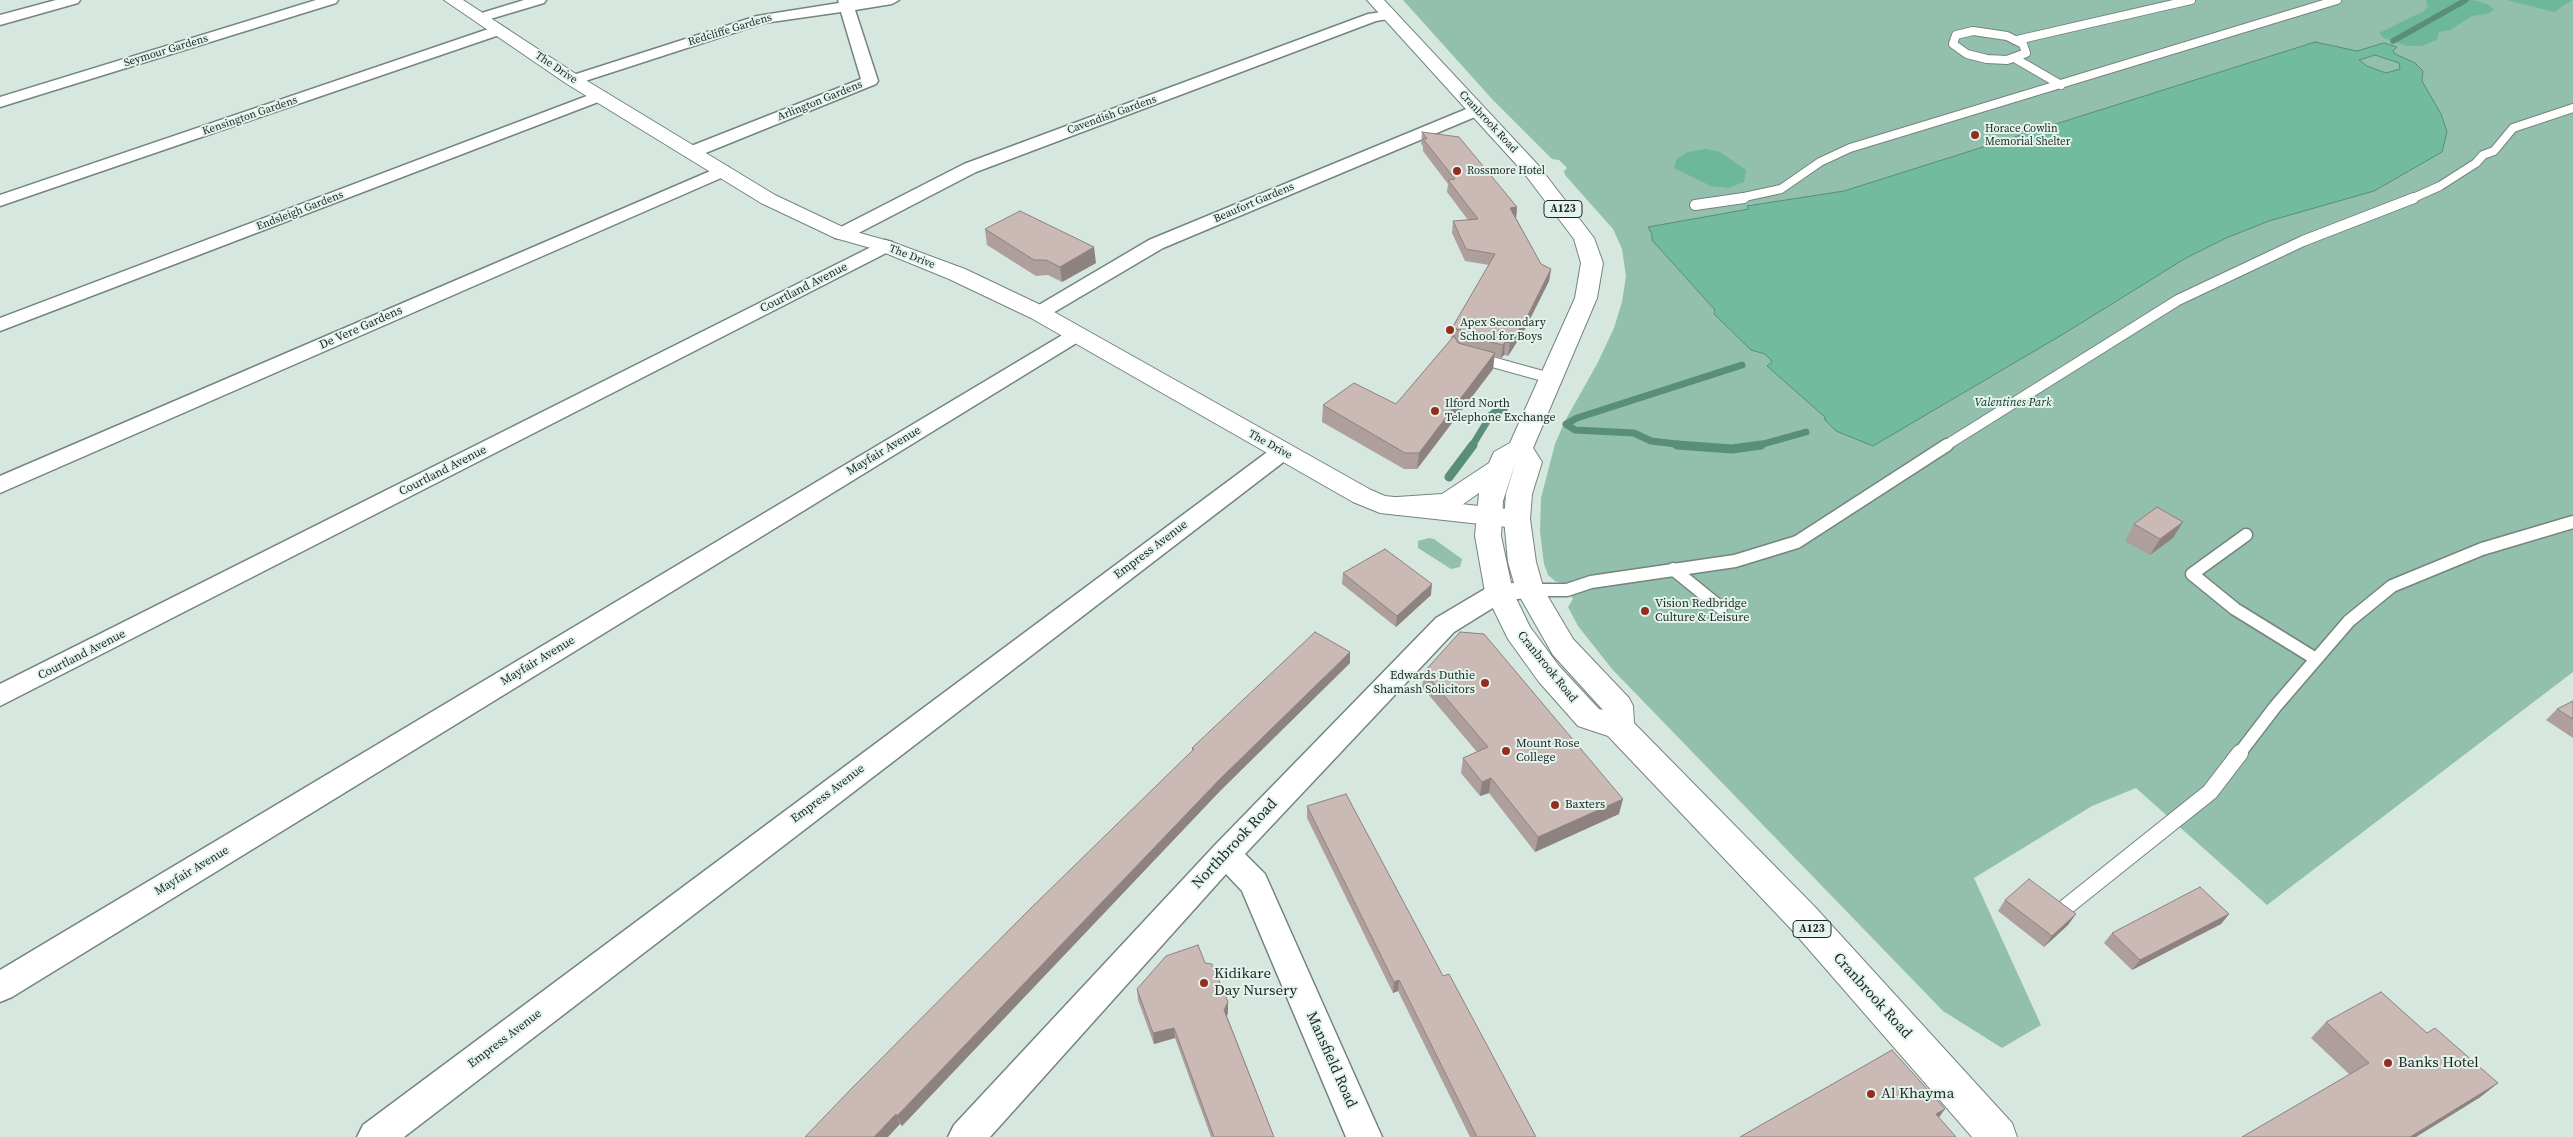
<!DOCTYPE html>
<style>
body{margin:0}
canvas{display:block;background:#d6e7df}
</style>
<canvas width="2573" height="1137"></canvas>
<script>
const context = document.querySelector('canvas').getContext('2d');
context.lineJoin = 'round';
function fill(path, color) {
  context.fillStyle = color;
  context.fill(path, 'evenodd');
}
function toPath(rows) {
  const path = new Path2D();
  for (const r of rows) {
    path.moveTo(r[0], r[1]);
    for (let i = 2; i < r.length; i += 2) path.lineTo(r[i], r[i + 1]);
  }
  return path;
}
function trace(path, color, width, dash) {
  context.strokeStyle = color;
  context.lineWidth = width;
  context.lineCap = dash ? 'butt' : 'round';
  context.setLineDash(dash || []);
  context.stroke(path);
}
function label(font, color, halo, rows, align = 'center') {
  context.font = font + ' "Source Serif 4",serif';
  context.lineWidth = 4;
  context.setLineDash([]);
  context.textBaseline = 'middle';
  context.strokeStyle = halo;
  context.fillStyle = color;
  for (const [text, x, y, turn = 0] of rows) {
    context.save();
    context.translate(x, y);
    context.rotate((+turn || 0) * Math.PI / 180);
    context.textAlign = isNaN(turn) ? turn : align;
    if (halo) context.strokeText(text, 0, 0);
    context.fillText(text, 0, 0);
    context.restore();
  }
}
fill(toPath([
 [1403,0,2573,0,2573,672,2267,905,2136,788,2092,806,1974,878,2041,1025,2002,1048,1943,1011,1612,669,1578,626,1568,607,1573,599,1562,583,1555,581,1548,575,1544,564,1540,532,1541,498,1555,444,1565,421,1597,364,1614,328,1622,302,1626,276,1622,249,1613,229,1565,175,1564,171,1567,168,1559,160,1552,159,1492,99],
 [1429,538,1434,539,1462,559,1460,567,1451,569,1418,548,1418,541]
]), '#93bfad');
fill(toPath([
 [2426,0,2473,0,2487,4,2494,10,2487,14,2472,16,2450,30,2439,32,2437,40,2421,46,2407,46,2384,38,2379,33,2424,11,2428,6],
 [2507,0,2572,0,2554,12],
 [1706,149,1720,152,1746,170,1744,182,1728,188,1711,186,1674,168,1677,159,1688,152]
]), '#6db79b');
const water = toPath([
 [2315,42,2357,51,2384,43,2397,47,2393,51,2395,54,2415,63,2423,71,2422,81,2441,114,2447,132,2442,152,2374,191,2269,221,2226,238,2186,258,2065,333,1873,446,1836,431,1824,419,1826,418,1767,366,1772,362,1771,360,1765,354,1751,350,1714,314,1715,310,1652,240,1652,234,1648,227,1749,209,1747,206,1844,191,2315,42],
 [2375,55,2399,63,2400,69,2386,73,2367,66,2359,60,2375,55]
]);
fill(water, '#72bb9f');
trace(water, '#598e7a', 1);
trace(toPath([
 [2393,41,2466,0]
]), '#598e7a', 5.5);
trace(toPath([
 [1472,446,1491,415,1496,411,1504,410],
 [1693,446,1651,441,1634,433,1575,430,1566,424,1577,418,1742,365],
 [1756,446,1806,432]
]), '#598e7a', 7);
trace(toPath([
 [1677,445,1732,449,1761,445],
 [1449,477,1473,445]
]), '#598e7a', 9);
const serviceFar3 = toPath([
 [1973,31,2007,36,2023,44,2026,53,2007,60,1987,59,1967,54,1953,44,1956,35,1973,31],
 [2017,40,2191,0],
 [2016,59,2061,85],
 [1735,199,1781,189,1820,162,1850,148,2337,0],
 [2411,199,2440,186,2476,163,2483,155,2494,151,2513,128,2573,108]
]);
const serviceFar2 = toPath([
 [1695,205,1744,198],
 [1478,358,1550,378],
 [1945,446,2178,300,2303,241,2414,198]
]);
const serviceFar1 = toPath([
 [2246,535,2192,574,2235,609,2316,659],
 [1673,569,1721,608],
 [1530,590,1567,590,1591,582,1735,561,1797,542,1947,445],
 [2239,754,2275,707,2349,621,2392,586,2482,549,2573,522]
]);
const service = toPath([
 [2066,907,2210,792,2240,753]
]);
const minor = toPath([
 [56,0,80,0,78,3,0,25,0,15,56,0],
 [316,0,338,0,336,3,0,107,0,97,316,0],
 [524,0,546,0,544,3,480,22,473,18,475,15,524,0],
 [838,0,899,0,892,4,855,10,878,81,876,84,698,156,686,156,683,152,686,148,861,79,841,12,764,23,579,83,573,85,565,80,567,77,757,16,839,3,838,0],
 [1389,11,1396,15,1394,18,1376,21,976,172,849,238,835,238,833,234,835,230,964,164,1368,14,1389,11],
 [500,25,508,30,505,33,0,206,0,195,500,25],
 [600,91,606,93,608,96,606,99,0,331,0,318,600,91],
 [1476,105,1484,110,1482,114,1163,248,1046,317,1039,319,1032,317,1029,313,1032,309,1149,240,1476,105],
 [722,166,728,167,731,171,728,175,0,493,0,476,722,166],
 [885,240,892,242,895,246,892,250,0,706,0,684,885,240],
 [1076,329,1083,331,1086,335,1083,339,12,997,0,1002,0,970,1069,331,1076,329],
 [1282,445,1290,447,1293,452,1290,457,404,1137,357,1137,363,1125,1274,447,1282,445],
 [1530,581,1539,584,1543,590,1539,596,1504,601,1454,632,1245,854,1265,874,1269,883,1382,1137,1346,1137,1242,891,1226,874,990,1137,948,1137,954,1125,1215,845,1436,618,1490,586,1530,581]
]);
const tertiary = toPath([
 [444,0,463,0,579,76,775,195,849,230,892,242,965,269,1047,308,1371,490,1385,496,1517,510,1526,513,1530,519,1526,525,1517,528,1380,513,1353,502,1031,318,949,279,878,250,835,238,761,203,567,84,444,0]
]);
const primary = toPath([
 [1367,0,1384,0,1538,165,1594,238,1603,263,1597,298,1533,448,1542,462,1532,494,1530,519,1536,562,1544,590,1573,639,1629,698,1633,706,1634,723,1815,907,2012,1123,2017,1137,1972,1137,1791,929,1608,736,1578,726,1539,682,1508,639,1485,592,1475,536,1479,493,1459,507,1437,513,1397,515,1388,512,1384,506,1388,500,1397,497,1442,494,1489,463,1494,452,1510,443,1575,298,1581,263,1574,239,1524,173,1367,0],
 [1516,461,1506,494,1504,519,1508,562,1516,590,1553,655,1603,710,1599,709,1559,666,1530,627,1513,592,1501,536,1503,501,1516,461]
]);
trace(serviceFar3, '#75847d', 10);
trace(serviceFar2, '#75847d', 12);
trace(serviceFar1, '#75847d', 15);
trace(service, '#75847d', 18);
trace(minor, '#75847d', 3);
trace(tertiary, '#75847d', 2);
trace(primary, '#75847d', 2);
trace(serviceFar3, '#fff', 8);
trace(serviceFar2, '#fff', 10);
trace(serviceFar1, '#fff', 12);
trace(service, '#fff', 16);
fill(minor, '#fff');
fill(tertiary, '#fff');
fill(primary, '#fff');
fill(toPath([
 [1422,132,1517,207,1516,218,1541,264,1551,269,1549,281,1524,331,1508,356,1504,355,1501,358,1494,356,1493,369,1417,469,1404,469,1322,422,1323,405,1396,404,1451,339,1452,328,1489,265,1465,261,1452,233,1453,221,1468,220,1447,192,1448,184,1423,151,1423,146,1421,144],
 [985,229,1096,263,1062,282,1048,275,1036,276,987,245],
 [2134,524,2173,538,2150,555,2125,541],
 [1343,573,1431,595,1396,627,1342,584],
 [1350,663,1220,791,902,1126,900,1124,805,1137,1192,751,1192,748],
 [1424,672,1619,814,1535,852,1489,793,1480,796,1461,773,1463,758,1477,752,1422,687],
 [2573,701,2573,738,2546,720,2557,709],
 [1307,806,1443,976,1536,1137,1470,1137,1398,991,1393,993,1307,818],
 [2005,900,2076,914,2068,925,2044,947,1998,911],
 [2229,914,2221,924,2132,970,2104,943,2112,933],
 [1137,989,1228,1002,1228,1013,1227,1016,1274,1137,1211,1137,1175,1038,1154,1044,1138,1000],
 [2326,1022,2427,1033,2498,1083,2479,1098,2349,1074,2311,1038]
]), '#ae9f9c');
fill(toPath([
 [1517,207,1516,219,1510,208],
 [1094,247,1096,263,1062,282,1060,267],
 [1551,269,1549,281,1524,331,1508,356,1510,343],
 [1505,342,1504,355,1501,358,1503,345],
 [1495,353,1493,369,1417,469,1419,453],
 [2183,522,2173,538,2150,555,2160,539],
 [1432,584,1431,595,1396,627,1397,616],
 [1350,652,1350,663,1220,791,902,1126,897,1116,1219,780],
 [1491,778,1489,793,1480,796,1482,782],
 [1623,799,1619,814,1535,852,1538,837],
 [2076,914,2068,925,2044,947,2052,936],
 [2229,914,2221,924,2132,970,2140,960],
 [1399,980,1398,991,1393,993,1394,982],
 [1228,1002,1228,1013,1225,1020,1224,1010],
 [1174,1028,1175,1038,1154,1044,1153,1033],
 [2498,1083,2479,1098,2416,1137,2410,1137],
 [1945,1109,1935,1123,1936,1114],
 [896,1114,900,1124,888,1137,874,1137]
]), '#8d827f');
const building = toPath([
 [1422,132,1459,137,1517,207,1510,208,1541,264,1551,269,1526,319,1510,343,1505,342,1503,345,1458,334,1461,330,1452,328,1495,254,1466,249,1453,221,1478,219,1448,180,1455,179,1423,139,1427,139,1422,132],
 [1020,211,1094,247,1060,267,1046,260,1034,260,985,229,1020,211],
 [1454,336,1458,343,1495,353,1419,453,1405,453,1323,405,1354,383,1396,404,1454,336],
 [2157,507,2183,522,2160,539,2134,524,2157,507],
 [1385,549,1432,584,1397,616,1343,573,1385,549],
 [1315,632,1350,652,1219,780,897,1116,896,1114,874,1137,805,1137,852,1088,1031,908,1194,749,1192,748,1315,632],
 [1460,632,1484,634,1623,799,1538,837,1491,778,1482,782,1463,758,1488,747,1424,672,1460,632],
 [2573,701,2573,719,2557,709,2573,701],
 [1346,794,1443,976,1449,974,1536,1137,1477,1137,1399,980,1394,982,1307,806,1346,794],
 [2029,879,2076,914,2052,936,2005,900,2029,879],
 [2200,887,2229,914,2140,960,2112,933,2200,887],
 [1198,945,1205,963,1212,964,1228,1002,1224,1010,1274,1137,1214,1137,1174,1028,1153,1033,1137,989,1166,956,1198,945],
 [2381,992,2427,1033,2435,1028,2498,1083,2410,1137,2242,1137,2369,1063,2326,1022,2381,992],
 [1892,1050,1945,1109,1936,1114,1956,1137,1740,1137,1892,1050]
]);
fill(building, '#cab9b5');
trace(building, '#8d827f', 1);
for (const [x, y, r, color] of [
 [1975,135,5,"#962c1d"],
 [1457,171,5,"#962c1d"],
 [1450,330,5,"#962c1d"],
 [1435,411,5,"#962c1d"],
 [1645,611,5,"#962c1d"],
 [1485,683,5,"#962c1d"],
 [1506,751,5,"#962c1d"],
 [1555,805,5,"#962c1d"],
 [1204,983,5,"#962c1d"],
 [2388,1063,5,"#962c1d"],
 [1871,1094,5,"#962c1d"]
]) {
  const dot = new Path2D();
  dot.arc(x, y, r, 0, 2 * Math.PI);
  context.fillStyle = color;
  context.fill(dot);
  trace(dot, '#e3f4ec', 2);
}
label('11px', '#1f2523', '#e3f4ec', [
 ["Redcliffe Gardens",730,30,-17],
 ["Seymour Gardens",166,51,-17],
 ["The Drive",556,68,34],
 ["Arlington Gardens",820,101,-22],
 ["Cavendish Gardens",1112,115,-20],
 ["Kensington Gardens",250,116,-19],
 ["Cranbrook Road",1488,122,47],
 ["Beaufort Gardens",1254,203,-23],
 ["Endsleigh Gardens",300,211,-21],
 ["The Drive",912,257,21],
 ["The Drive",1270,445,29]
]);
label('11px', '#1f2523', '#e3f4ec', [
 ["Horace Cowlin",1985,129],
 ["Memorial Shelter",1985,142],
 ["Rossmore Hotel",1467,171]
], 'left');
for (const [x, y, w] of [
 [1563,209,38],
 [1812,929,38]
]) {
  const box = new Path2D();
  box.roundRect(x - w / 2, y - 8.5, w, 17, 4);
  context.fillStyle = '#e3f4ec';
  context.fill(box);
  trace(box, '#1f2523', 1);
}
label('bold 11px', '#1f2523', null, [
 ["A123",1563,209],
 ["A123",1812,929]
]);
label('12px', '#1f2523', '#e3f4ec', [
 ["Courtland Avenue",804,288,-27],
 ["De Vere Gardens",361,328,-24],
 ["Mayfair Avenue",884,451,-31],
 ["Courtland Avenue",443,471,-27],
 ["Empress Avenue",1151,550,-37],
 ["Courtland Avenue",82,655,-27],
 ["Mayfair Avenue",538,661,-31],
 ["Cranbrook Road",1547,667,51],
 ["Empress Avenue",828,794,-37],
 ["Mayfair Avenue",192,871,-31],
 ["Empress Avenue",505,1039,-37]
]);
label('12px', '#1f2523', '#e3f4ec', [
 ["Apex Secondary",1460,323],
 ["School for Boys",1460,337],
 ["Ilford North",1445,404],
 ["Telephone Exchange",1445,418],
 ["Vision Redbridge",1655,604],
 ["Culture & Leisure",1655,618],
 ["Edwards Duthie",1475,676,"right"],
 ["Shamash Solicitors",1475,690,"right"],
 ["Mount Rose",1516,744],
 ["College",1516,758],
 ["Baxters",1565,805]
], 'left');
label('italic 12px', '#0e3125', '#e3f4ec', [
 ["Valentines Park",2013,403]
]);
label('15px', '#1f2523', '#e3f4ec', [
 ["Northbrook Road",1235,844,-47],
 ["Cranbrook Road",1872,996,48],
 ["Mansfield Road",1331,1060,66]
]);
label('15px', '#1f2523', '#e3f4ec', [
 ["Kidikare",1214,974],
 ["Day Nursery",1214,991],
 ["Banks Hotel",2398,1063],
 ["Al Khayma",1881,1094]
], 'left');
</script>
